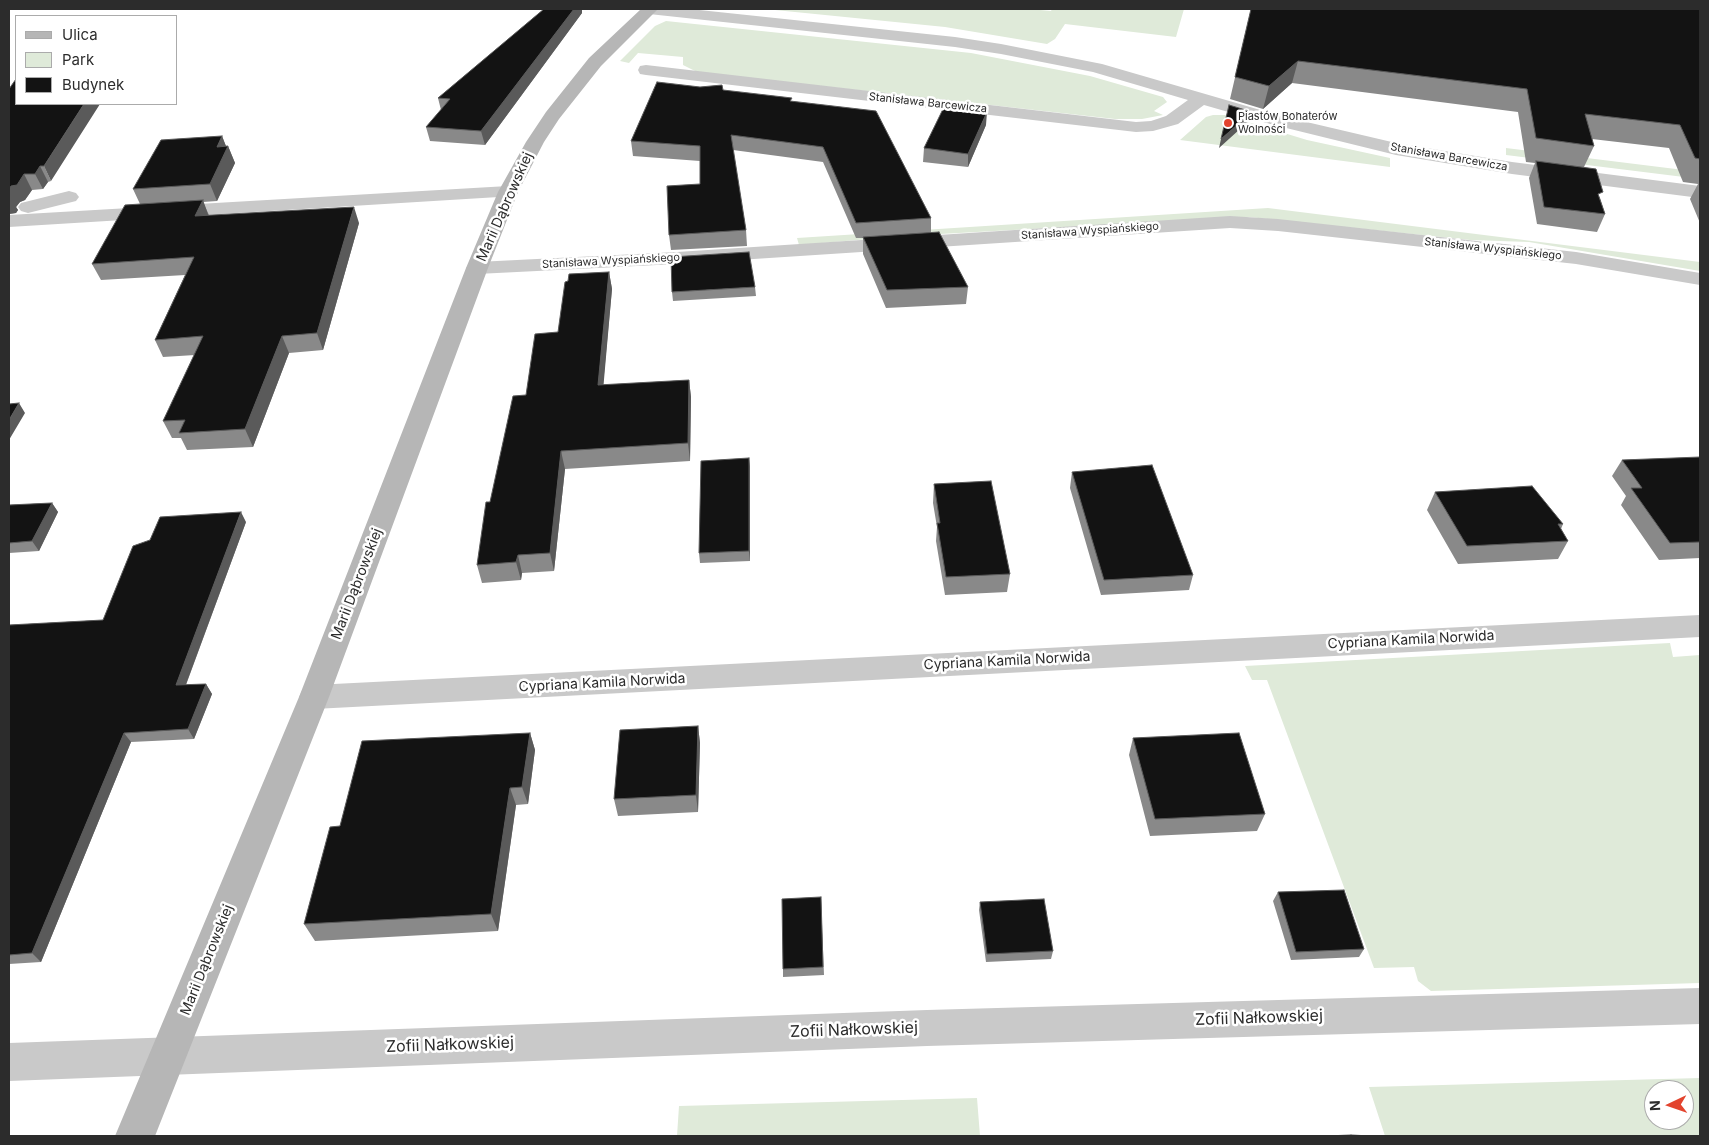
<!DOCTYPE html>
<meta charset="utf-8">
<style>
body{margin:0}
#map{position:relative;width:1709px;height:1145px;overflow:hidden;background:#fff;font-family:Inter,sans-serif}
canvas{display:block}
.frame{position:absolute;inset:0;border:10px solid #2c2c2c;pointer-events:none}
.legend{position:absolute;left:15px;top:15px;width:162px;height:90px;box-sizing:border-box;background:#fff;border:1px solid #ababab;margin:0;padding:6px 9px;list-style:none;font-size:15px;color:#2c2c2c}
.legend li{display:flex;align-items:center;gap:10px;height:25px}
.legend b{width:25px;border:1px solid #ababab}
.north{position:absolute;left:1644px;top:1080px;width:50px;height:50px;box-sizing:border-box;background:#fff;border:1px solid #ababab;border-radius:50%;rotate:267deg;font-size:14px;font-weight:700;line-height:20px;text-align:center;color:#2c2c2c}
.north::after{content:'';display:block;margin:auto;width:18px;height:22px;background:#e3442e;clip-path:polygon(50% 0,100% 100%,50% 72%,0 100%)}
</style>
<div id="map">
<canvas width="1709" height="1145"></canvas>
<div class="frame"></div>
<ul class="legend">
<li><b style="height:6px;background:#b6b6b6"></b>Ulica</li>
<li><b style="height:14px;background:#dfead9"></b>Park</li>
<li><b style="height:14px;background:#131313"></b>Budynek</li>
</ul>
<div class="north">N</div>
</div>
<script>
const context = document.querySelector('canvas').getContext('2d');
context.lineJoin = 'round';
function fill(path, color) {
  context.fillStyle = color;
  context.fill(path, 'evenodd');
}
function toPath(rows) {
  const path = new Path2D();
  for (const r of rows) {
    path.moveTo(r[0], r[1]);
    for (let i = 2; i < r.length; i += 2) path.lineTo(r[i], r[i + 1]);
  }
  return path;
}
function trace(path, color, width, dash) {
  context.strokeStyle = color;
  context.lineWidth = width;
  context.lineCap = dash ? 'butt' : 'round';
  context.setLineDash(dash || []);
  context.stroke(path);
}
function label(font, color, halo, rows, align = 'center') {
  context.font = font + ' Inter,sans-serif';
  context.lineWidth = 5;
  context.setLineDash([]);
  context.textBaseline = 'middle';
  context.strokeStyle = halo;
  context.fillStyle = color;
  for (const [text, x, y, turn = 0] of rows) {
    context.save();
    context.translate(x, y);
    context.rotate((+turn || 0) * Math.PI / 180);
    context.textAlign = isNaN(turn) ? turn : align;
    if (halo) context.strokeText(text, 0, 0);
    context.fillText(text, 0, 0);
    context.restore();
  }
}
fill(toPath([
 [765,9,1030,9,1051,11,1052,9,1184,9,1176,37,1065,24,1055,39,1047,44,945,27],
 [666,21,971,53,1090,76,1163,97,1167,102,1154,111,1163,115,1142,119,1115,119,697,72,683,65,683,57,638,53,629,63,620,61,655,26],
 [1213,115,1225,115,1307,140,1390,158,1390,167,1180,140,1206,117],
 [1506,148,1700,172,1700,179,1506,155],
 [1268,208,1700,262,1700,271,1529,242,1470,240,1249,217,904,236,799,245,797,238],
 [1670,643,1673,657,1700,655,1700,983,1431,991,1418,981,1414,967,1374,968,1267,680,1252,680,1245,666],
 [1700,1078,1700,1136,1385,1136,1369,1087],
 [1654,1090,1684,1090,1684,1120,1654,1120],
 [977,1098,980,1136,677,1136,679,1106]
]), '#dfead9');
fill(toPath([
 [508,186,515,188,518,192,515,196,9,227,9,215,508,186],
 [69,191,76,193,79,197,76,201,28,213,21,211,18,207,21,203,69,191]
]), '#c9c9c9');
fill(toPath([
 [641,9,690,9,955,37,1001,44,1102,64,1281,116,1396,143,1512,162,1700,186,1700,198,1512,174,1396,155,1270,124,1204,105,1178,124,1153,131,1136,132,646,75,640,74,638,70,640,66,646,65,1136,122,1151,121,1166,116,1188,100,1093,72,1001,54,955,47,649,14,644,12,641,9],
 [1230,216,1278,219,1576,252,1700,273,1700,285,1576,264,1278,231,1230,228,677,264,477,274,470,272,466,268,470,264,477,262,677,252,1230,216],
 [1700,615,1700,637,314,709,303,705,299,697,303,689,314,685,1700,615],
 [1700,988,1700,1024,927,1046,9,1081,9,1043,927,1010,1700,988]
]), '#c9c9c9');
fill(toPath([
 [641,9,658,9,601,66,559,119,544,142,518,192,488,268,329,697,155,1136,115,1136,299,697,466,268,498,192,526,142,546,112,589,58,641,9]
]), '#b6b6b6');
fill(toPath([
 [544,9,582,9,582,13,485,145,430,141,426,127,441,110,438,98],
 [1251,9,1700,9,1700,223,1690,199,1698,184,1683,182,1669,148,1592,139,1594,146,1584,167,1600,198,1605,214,1597,232,1537,224,1529,178,1535,163,1526,162,1518,112,1292,83,1263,109,1230,99],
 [9,89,51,181,48,182,43,189,32,190,25,200,20,202,16,207,18,210,16,213,9,214],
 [723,90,792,101,931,218,931,232,968,287,966,304,886,308,863,254,863,238,856,238,823,162,733,150,746,230,747,246,671,250,669,235,700,184,700,161,633,156,631,141],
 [986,125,968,167,923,162,924,148],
 [222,136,226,146,228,146,235,163,217,201,203,202,209,215,359,223,323,350,289,353,253,447,187,450,181,438,172,438,163,421,195,355,163,357,155,340,185,275,101,280,92,264,140,204,133,189],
 [609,272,612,289,603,385,689,380,691,397,690,461,565,469,554,571,522,573,521,580,482,583,477,565,490,502,526,395,558,332,568,281],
 [755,287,756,296,673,301,672,292],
 [749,458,750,467,750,561,700,563,699,553],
 [1700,458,1700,558,1659,560,1621,505,1626,496,1612,476,1622,460],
 [1072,472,1193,575,1189,590,1101,595,1070,488],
 [934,484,1010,574,1007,592,945,595,936,541,937,527,933,503],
 [1435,492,1563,524,1561,529,1568,541,1558,559,1458,564,1427,510],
 [52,503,58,512,39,551,9,553,9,505],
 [246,522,186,685,206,684,212,694,194,739,131,742,41,962,9,964,9,625,103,620],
 [698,726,700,743,698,812,618,816,614,799],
 [530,733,535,750,528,804,516,805,498,931,315,941,304,924,340,826],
 [1133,738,1265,814,1257,831,1150,836,1129,755],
 [1278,892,1364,949,1359,957,1291,960,1273,901],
 [821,897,824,975,783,977,783,969],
 [980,902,1053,951,1051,959,986,962,979,910]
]), '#898989');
fill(toPath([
 [574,9,582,9,582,13,485,145,481,131],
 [1298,61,1292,83,1263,109,1269,86],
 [84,104,100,104,51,181,44,166],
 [987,112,986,125,968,167,968,154],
 [1252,112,1250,120,1219,148,1221,139],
 [222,136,227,149,228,146,235,163,217,201,210,184,217,147],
 [40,166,48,182,43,189,35,174],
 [24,174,32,190,25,200,20,202,16,207,18,210,16,213,9,214,9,190,11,186],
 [203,200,209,217,195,216],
 [354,207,359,223,323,350,317,333],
 [609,272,612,289,602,402,598,385],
 [282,336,289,353,253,447,245,429],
 [689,380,691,397,690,461,688,443],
 [19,403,25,413,9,440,9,420],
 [561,451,565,469,554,571,550,553],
 [749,458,750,467,750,561,749,551],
 [52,503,58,512,39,551,32,541],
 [241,512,246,522,182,695,176,685],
 [518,555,522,573,521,580,516,562],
 [206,684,212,694,194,739,188,729],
 [698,726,700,743,698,812,696,795],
 [124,733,131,742,41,962,32,953],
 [530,733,535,750,528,804,522,787],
 [510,788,516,805,498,931,491,914]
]), '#5a5a5a');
const building = toPath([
 [544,9,574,9,481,131,426,127,450,99,438,98,544,9],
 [1251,9,1700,9,1700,159,1695,158,1680,125,1585,114,1594,146,1536,138,1527,89,1298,61,1269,86,1235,77,1251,9],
 [16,79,16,104,84,104,44,166,40,166,35,174,24,174,17,185,11,186,9,190,9,89,16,79],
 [657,82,700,87,722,85,723,90,792,98,790,101,876,111,931,218,856,223,823,147,731,135,746,230,669,235,667,186,700,184,700,146,631,141,657,82],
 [1229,105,1252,112,1221,139,1229,105],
 [944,107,987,112,968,154,924,148,944,107],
 [222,136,217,147,228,146,210,184,133,189,161,140,222,136],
 [1536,161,1596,169,1603,192,1598,194,1605,214,1544,207,1536,161],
 [203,200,195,216,354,207,317,333,282,336,245,429,179,433,185,420,163,421,203,336,155,340,194,257,92,264,125,205,203,200],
 [939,232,968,287,887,290,863,237,939,232],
 [749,252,755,287,672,292,671,257,749,252],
 [609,272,598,385,689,380,688,443,561,451,550,553,518,555,516,562,477,565,486,502,490,502,513,396,526,395,535,334,558,332,565,282,568,281,569,274,609,272],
 [19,403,9,420,9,404,19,403],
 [1700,457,1700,542,1670,543,1631,488,1642,488,1622,460,1700,457],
 [749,458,749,551,699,553,701,461,749,458],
 [1152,465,1193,575,1104,580,1072,472,1152,465],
 [991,481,1010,574,946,577,937,523,940,523,934,484,991,481],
 [1532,486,1563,524,1558,524,1568,541,1467,546,1435,492,1532,486],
 [52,503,32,541,9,543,9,505,52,503],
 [241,512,176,685,206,684,188,729,124,733,32,953,9,955,9,625,103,620,133,546,150,540,160,517,241,512],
 [698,726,696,795,614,799,620,730,698,726],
 [530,733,522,787,510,788,491,914,304,924,330,827,340,826,362,741,530,733],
 [1239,733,1265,814,1155,819,1133,738,1239,733],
 [1344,890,1364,949,1296,952,1278,892,1344,890],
 [821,897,823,967,783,969,782,899,821,897],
 [1044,899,1053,951,987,954,980,902,1044,899],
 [1351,1135,1371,1136,1325,1136,1351,1135]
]);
fill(building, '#131313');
trace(building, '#5a5a5a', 1);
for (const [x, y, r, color] of [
 [1228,123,5,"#e3442e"]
]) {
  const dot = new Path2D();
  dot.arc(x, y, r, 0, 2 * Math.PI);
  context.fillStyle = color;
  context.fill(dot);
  trace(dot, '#fff', 2);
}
label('11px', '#2c2c2c', '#fff', [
 ["Stanisława Barcewicza",928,103,6],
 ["Stanisława Barcewicza",1449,157,10],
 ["Stanisława Wyspiańskiego",1090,231,-4],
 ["Stanisława Wyspiańskiego",1493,249,6],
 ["Stanisława Wyspiańskiego",611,261,-3]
]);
label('11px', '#2c2c2c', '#fff', [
 ["Piastów Bohaterów",1238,117],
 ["Wolności",1238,130]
], 'left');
label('14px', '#2c2c2c', '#fff', [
 ["Marii Dąbrowskiej",505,207,-66],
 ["Marii Dąbrowskiej",357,584,-69],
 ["Cypriana Kamila Norwida",1411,640,-3],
 ["Cypriana Kamila Norwida",1007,661,-3],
 ["Cypriana Kamila Norwida",602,683,-3],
 ["Marii Dąbrowskiej",207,960,-68]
]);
label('16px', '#2c2c2c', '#fff', [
 ["Zofii Nałkowskiej",1259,1018,-2],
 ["Zofii Nałkowskiej",854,1030,-2],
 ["Zofii Nałkowskiej",450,1045,-2]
]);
</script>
